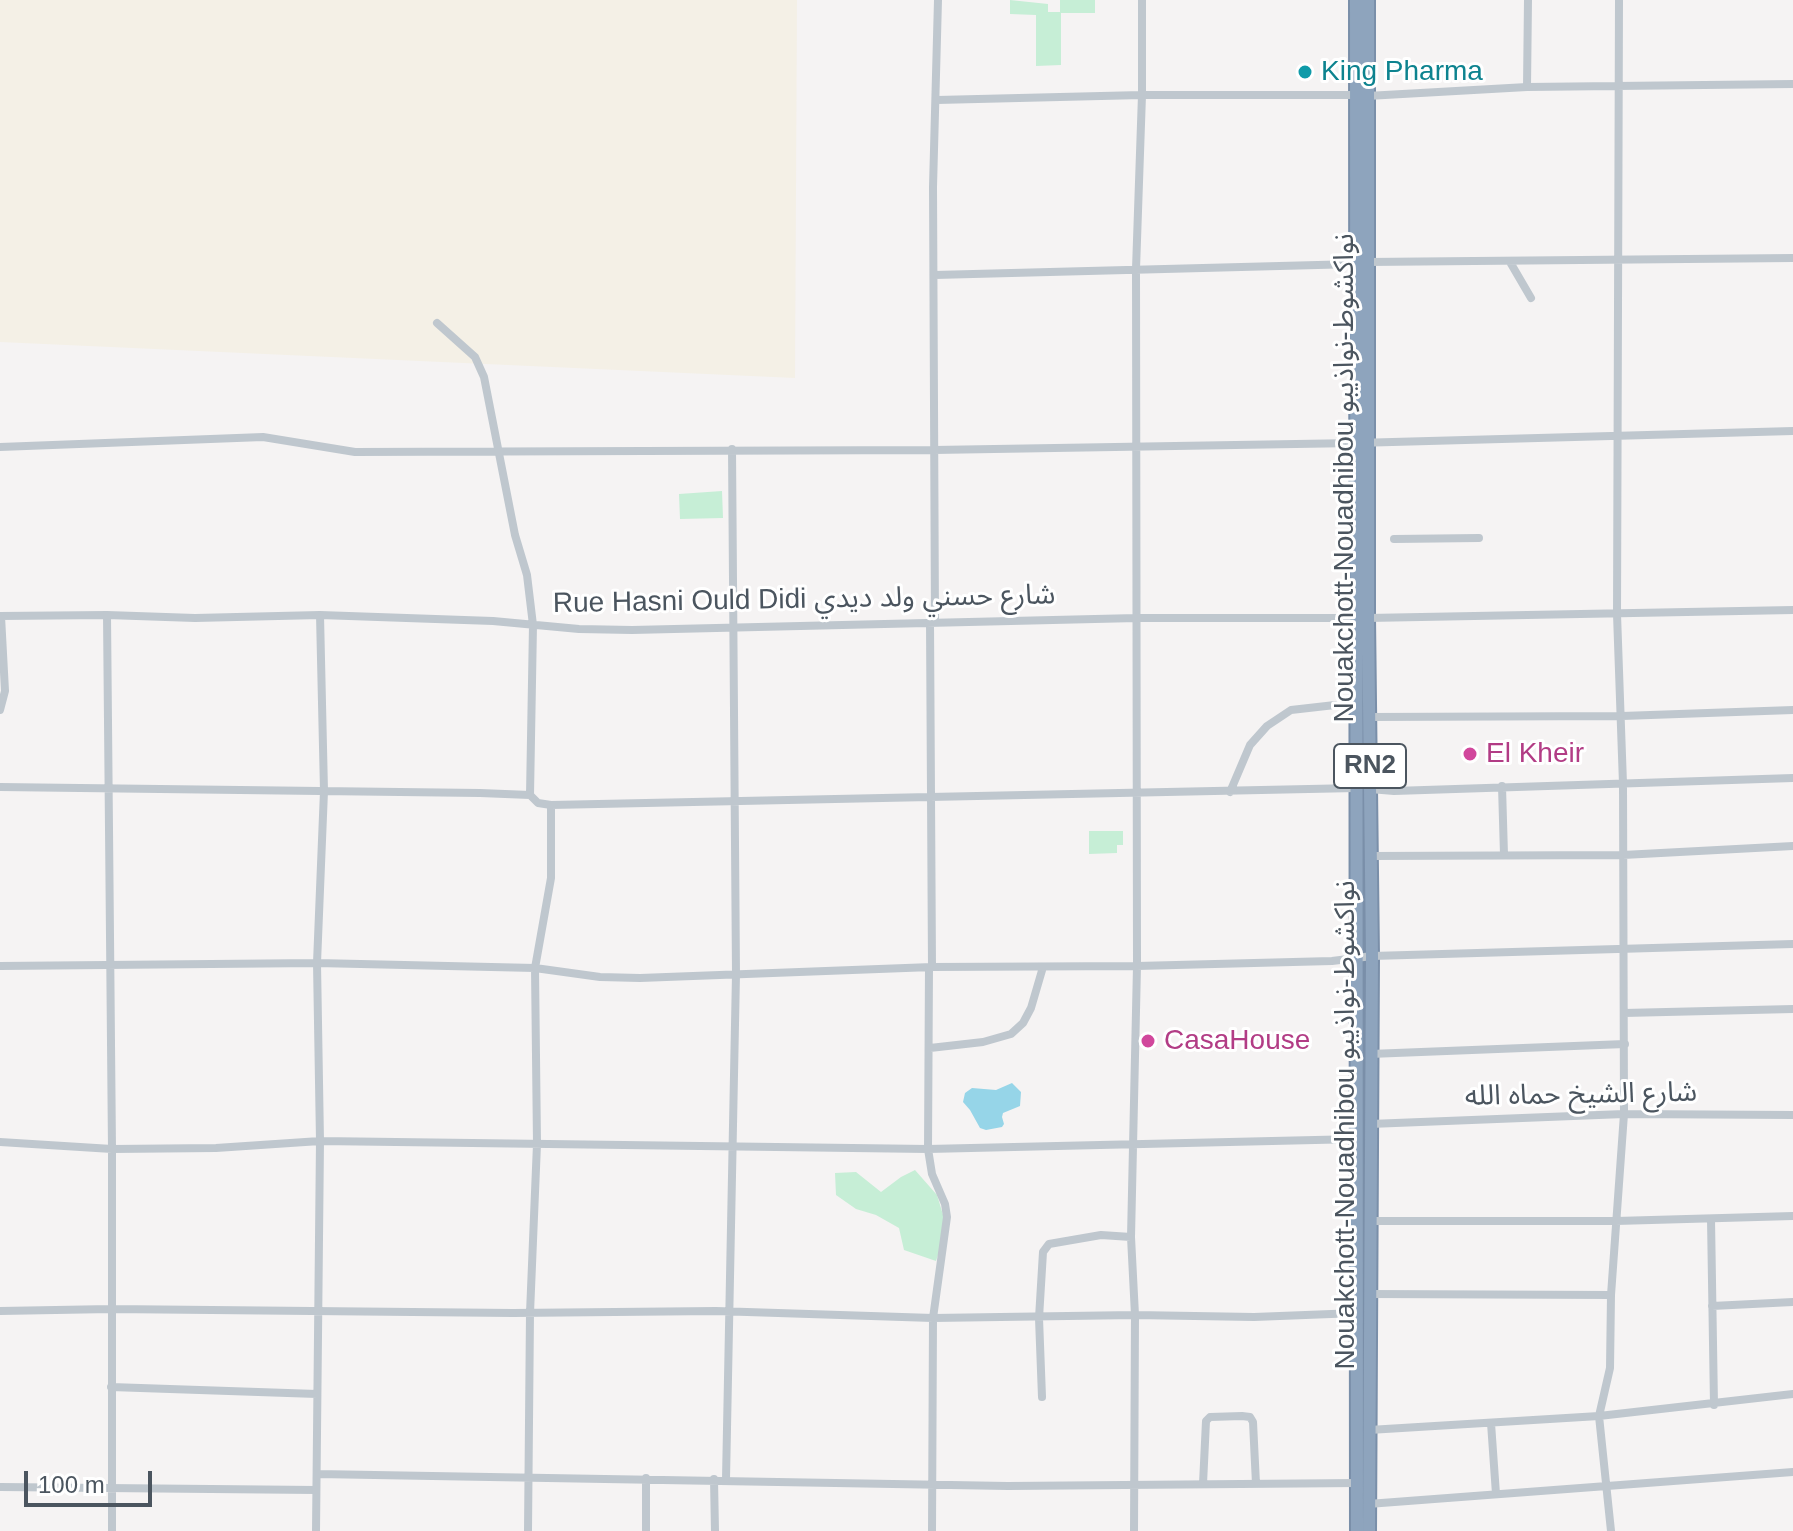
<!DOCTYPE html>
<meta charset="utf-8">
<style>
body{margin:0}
#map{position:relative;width:1793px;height:1531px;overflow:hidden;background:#f5f3f3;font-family:Helvetica,sans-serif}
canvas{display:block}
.scale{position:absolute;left:24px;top:1471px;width:128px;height:36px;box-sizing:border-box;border:4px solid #4b555f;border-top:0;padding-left:10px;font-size:24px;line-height:28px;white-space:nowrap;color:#4b555f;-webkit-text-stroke:6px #fff;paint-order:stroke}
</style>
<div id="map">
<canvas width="1793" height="1531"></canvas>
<div class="scale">100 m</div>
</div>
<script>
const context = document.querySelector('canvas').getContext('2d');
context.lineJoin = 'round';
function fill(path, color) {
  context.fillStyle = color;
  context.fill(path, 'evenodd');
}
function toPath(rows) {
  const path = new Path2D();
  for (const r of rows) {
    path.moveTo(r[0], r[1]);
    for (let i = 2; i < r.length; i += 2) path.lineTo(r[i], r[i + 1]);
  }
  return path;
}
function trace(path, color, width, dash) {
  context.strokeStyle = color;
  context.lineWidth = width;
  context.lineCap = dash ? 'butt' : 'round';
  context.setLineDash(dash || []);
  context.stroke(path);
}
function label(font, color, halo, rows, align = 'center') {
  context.font = font + ' Helvetica,"Noto Sans Arabic",sans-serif';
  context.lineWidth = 6;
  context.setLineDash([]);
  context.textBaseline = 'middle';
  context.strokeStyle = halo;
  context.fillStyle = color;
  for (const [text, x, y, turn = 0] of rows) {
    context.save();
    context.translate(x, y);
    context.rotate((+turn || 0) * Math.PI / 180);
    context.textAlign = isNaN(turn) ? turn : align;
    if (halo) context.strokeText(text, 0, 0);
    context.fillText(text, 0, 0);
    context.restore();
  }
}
fill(toPath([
 [1010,0,1048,4,1048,12,1060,12,1060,0,1095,0,1095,13,1061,13,1061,65,1036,66,1036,15,1010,14],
 [722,491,723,518,680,519,679,494],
 [1089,831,1123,831,1123,845,1117,845,1117,853,1089,854],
 [915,1170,937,1195,944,1218,942,1243,936,1261,904,1250,899,1228,876,1215,856,1209,836,1195,835,1173,856,1172,881,1192,901,1177]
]), '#c6eed6');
fill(toPath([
 [0,0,797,0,795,378,0,342]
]), '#f4f0e6');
fill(toPath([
 [1012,1083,1021,1092,1020,1106,1003,1113,1002,1117,1004,1124,1002,1127,986,1130,980,1128,970,1110,963,1102,965,1093,972,1088,996,1090]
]), '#96d5e8');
const highway = toPath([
 [1356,0,1357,1531],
 [1368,0,1368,618,1372,956,1369,1531]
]);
trace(highway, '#7a8fa9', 16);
trace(toPath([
 [1527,87,1528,0],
 [1367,96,1527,87,1793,84],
 [937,100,1142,95,1355,95],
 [1368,262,1793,258],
 [1510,262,1531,298],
 [935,275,1356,264],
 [437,323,475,357,484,377,515,535,527,575,533,625,530,795],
 [0,447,263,437,355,452,934,450,1356,443,1793,431],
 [1394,539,1479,538],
 [107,615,112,1149,112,1531],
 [0,616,107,615,195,618,320,615,493,621,579,629,632,630,1137,618,1368,618,1793,610],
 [930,622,932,967],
 [935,622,933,187,938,0],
 [0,710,5,691,1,616],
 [1370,717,1622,716,1793,710],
 [1502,786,1504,855],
 [0,787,480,793,530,795,538,803,551,805,1356,788],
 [1370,789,1394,791,1793,778],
 [1230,792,1250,745,1267,726,1291,710,1335,705],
 [1372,856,1623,855,1793,846],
 [0,966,317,963,535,968,600,977,640,978,932,967,1137,966,1332,961,1372,956,1793,944],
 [929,967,928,1149,932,1174,945,1204,947,1217,933,1318,932,1531],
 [1624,1013,1793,1009],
 [930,1048,983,1042,1011,1034,1023,1023,1031,1008,1043,967],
 [1370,1054,1625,1044],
 [1370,1124,1624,1114,1793,1115],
 [0,1142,112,1149,216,1148,320,1141,928,1149,1358,1139],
 [1711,1219,1714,1405],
 [1369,1221,1616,1221,1793,1216],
 [1369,1294,1611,1295],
 [1712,1306,1793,1302],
 [0,1311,111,1309,513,1313,716,1311,933,1318,1135,1315,1254,1317,1357,1313],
 [111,1387,317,1394],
 [1042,1397,1039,1318,1043,1252,1049,1244,1101,1235,1131,1237],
 [1491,1423,1496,1494],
 [1369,1430,1599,1416,1793,1394],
 [317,1474,1008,1486,1357,1483],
 [714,1479,715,1531],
 [726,1479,736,974,732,449],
 [1203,1484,1206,1421,1210,1417,1242,1416,1250,1417,1253,1422,1256,1484],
 [0,1487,316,1490],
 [1368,1504,1793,1472],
 [316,1531,320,1141,317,963,324,791,320,615],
 [528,1531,530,1313,537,1144,535,968,551,878,551,805],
 [646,1531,646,1478],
 [1134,1531,1135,1315,1131,1237,1137,966,1136,269,1142,95,1142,0],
 [1611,1531,1599,1416,1610,1368,1611,1295,1624,1114,1623,784,1617,614,1619,0]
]), '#bfc7ce', 8);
trace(highway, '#8ea4bd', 12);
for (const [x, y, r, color] of [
 [1305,72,8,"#0f9aa8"],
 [1470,754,8,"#d1479c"],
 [1148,1041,8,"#d1479c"]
]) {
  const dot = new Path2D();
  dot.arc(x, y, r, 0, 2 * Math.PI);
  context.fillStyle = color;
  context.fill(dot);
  trace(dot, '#fff', 3);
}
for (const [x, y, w] of [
 [1370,766,72]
]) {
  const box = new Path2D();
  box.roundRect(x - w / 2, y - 22, w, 44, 6);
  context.fillStyle = '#fff';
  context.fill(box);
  trace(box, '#4b555f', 2);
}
label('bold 26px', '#4b555f', null, [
 ["RN2",1370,766]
]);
label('28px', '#0d838f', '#fff', [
 ["King Pharma",1321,72]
], 'left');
label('28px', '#4b555f', '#fff', [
 ["Nouakchott-Nouadhibou نواكشوط-نواذيبو",1345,478,-90],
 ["Rue Hasni Ould Didi شارع حسني ولد ديدي",804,600,-1],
 ["شارع الشيخ حماه الله",1581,1095,-1],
 ["Nouakchott-Nouadhibou نواكشوط-نواذيبو",1346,1125,-90]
]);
label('28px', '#b23c85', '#fff', [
 ["El Kheir",1486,754],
 ["CasaHouse",1164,1041]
], 'left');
</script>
